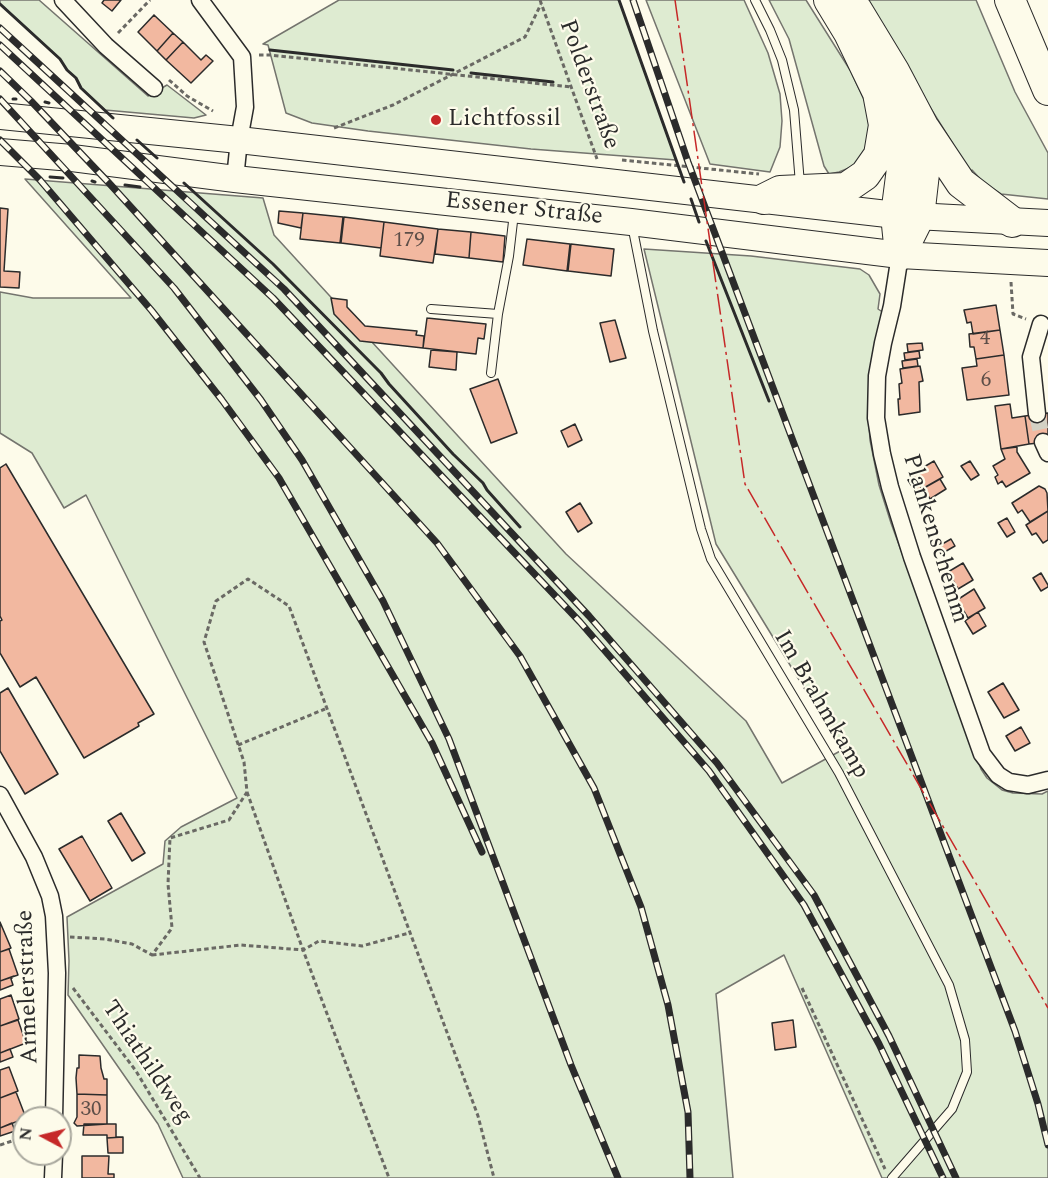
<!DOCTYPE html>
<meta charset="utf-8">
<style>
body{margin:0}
#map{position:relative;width:1048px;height:1178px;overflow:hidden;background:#fdfbea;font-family:Spectral,serif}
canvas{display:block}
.north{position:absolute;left:12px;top:1106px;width:60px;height:60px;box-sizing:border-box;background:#fdfbea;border:2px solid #a9a89e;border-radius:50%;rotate:277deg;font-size:16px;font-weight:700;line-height:24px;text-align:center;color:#2b2b2b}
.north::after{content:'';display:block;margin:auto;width:21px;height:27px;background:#c62828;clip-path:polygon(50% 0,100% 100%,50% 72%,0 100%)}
</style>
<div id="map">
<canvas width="1048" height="1178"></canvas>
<div class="north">N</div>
</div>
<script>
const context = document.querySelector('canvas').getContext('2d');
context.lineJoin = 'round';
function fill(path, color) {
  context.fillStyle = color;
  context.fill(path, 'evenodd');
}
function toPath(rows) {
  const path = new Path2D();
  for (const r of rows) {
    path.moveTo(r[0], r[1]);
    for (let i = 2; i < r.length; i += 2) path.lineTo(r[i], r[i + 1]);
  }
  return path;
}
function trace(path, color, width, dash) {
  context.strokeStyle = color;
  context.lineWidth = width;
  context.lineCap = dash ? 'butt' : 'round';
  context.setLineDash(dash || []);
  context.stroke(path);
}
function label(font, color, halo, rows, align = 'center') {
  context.font = font + ' Spectral,serif';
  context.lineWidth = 4.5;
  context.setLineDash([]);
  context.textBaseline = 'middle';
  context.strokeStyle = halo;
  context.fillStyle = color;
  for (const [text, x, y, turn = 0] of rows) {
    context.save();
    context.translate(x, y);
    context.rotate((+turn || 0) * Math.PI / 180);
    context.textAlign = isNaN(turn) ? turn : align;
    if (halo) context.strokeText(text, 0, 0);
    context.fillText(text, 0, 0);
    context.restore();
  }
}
const green = toPath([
 [0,0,39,0,148,96,167,85,206,115,194,118,105,110,81,88,76,78,67,70,60,59,0,4,0,0],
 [339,0,619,0,676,160,531,149,368,131,312,123,286,113,268,45,263,44,339,0],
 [646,0,744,0,768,53,780,94,782,121,780,147,770,172,710,164,646,0],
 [769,0,806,0,850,70,866,104,873,136,859,164,839,172,829,174,824,166,789,39,769,0],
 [863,0,976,0,1015,92,1048,153,1048,199,1001,194,984,183,972,170,965,175,953,144,863,0],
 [25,179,263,198,274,235,566,554,746,721,782,783,842,750,716,544,644,249,751,256,860,269,869,275,880,294,878,309,884,313,868,408,870,440,879,485,891,523,981,769,987,778,1002,790,1013,793,1042,794,1048,791,1048,1178,882,1178,784,955,716,994,733,1178,183,1178,158,1124,68,995,69,961,67,917,163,864,165,841,181,827,237,798,86,495,64,508,32,453,0,433,0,292,33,298,131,298,25,179]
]);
fill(green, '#deebd1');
trace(green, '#74746e', 1.5);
const building = toPath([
 [104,0,121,0,112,11,102,3,104,0],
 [154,15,173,33,157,51,138,32,154,15],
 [173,33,183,42,166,60,157,51,173,33],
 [183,42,201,60,206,55,213,61,191,83,166,60,183,42],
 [0,208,8,209,4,271,20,272,19,288,0,287,0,208],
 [279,211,303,213,301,228,278,223,279,211],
 [303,213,343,217,340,243,300,239,303,213],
 [344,217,384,222,381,248,341,243,344,217],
 [384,222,438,229,433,263,380,256,384,222],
 [438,229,471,232,469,258,435,254,438,229],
 [471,232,505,236,503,262,469,258,471,232],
 [527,239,570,244,567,271,523,265,527,239],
 [571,244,614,249,611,276,568,271,571,244],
 [331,298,347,300,347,307,365,326,417,331,416,335,424,336,423,348,360,341,334,314,331,298],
 [996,305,1000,330,973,334,971,322,967,323,964,310,996,305],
 [427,318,486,324,484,339,478,338,476,354,423,348,427,318],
 [615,320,626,358,610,362,600,323,615,320],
 [1000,330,1004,355,976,359,974,347,970,347,969,334,1000,330],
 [922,343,923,350,908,352,907,344,922,343],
 [431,350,457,352,456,370,429,367,431,350],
 [919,351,920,358,905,360,904,353,919,351],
 [1004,355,1009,395,967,400,962,368,977,366,976,359,1004,355],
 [917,359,918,366,903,368,902,361,917,359],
 [920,366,923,381,919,382,920,412,899,415,898,399,900,399,899,384,902,383,900,369,920,366],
 [498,379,517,433,491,443,470,389,498,379],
 [1010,404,1012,418,1025,416,1029,444,1001,449,995,406,1010,404],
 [1048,413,1048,442,1029,444,1025,416,1048,413],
 [575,424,582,440,568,447,561,431,575,424],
 [1017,447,1017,452,1030,473,1006,487,1002,481,998,484,995,477,998,475,993,466,1005,459,1001,449,1017,447],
 [934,461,943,477,922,489,912,474,934,461],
 [970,461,979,475,971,480,961,466,970,461],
 [6,464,154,714,138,723,139,726,84,758,36,677,20,687,0,653,0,621,2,620,0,616,0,468,6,464],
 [914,477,922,489,916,493,908,480,914,477],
 [940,479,946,489,930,499,924,488,940,479],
 [1039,486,1045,489,1047,493,1048,511,1030,522,1022,510,1018,513,1012,503,1039,486],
 [580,503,592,523,578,532,566,512,580,503],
 [1048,511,1048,540,1043,543,1036,533,1032,535,1026,525,1048,511],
 [1007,518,1015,532,1007,537,998,523,1007,518],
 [951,539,955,546,941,554,937,547,951,539],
 [963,563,973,580,958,589,948,572,963,563],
 [1041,573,1048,585,1048,587,1041,591,1033,578,1041,573],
 [974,589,985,608,968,618,957,600,974,589],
 [978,612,986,626,973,634,965,621,978,612],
 [1003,683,1019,710,1004,718,988,692,1003,683],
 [8,688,58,774,25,794,0,751,0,693,8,688],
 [1021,727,1030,743,1015,751,1006,736,1021,727],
 [121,813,145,853,132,861,108,821,121,813],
 [82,836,112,888,90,901,59,849,82,836],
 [0,922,11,948,0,952,0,922],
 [9,949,18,975,0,981,0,952,9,949],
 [14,976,11,979,13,985,0,990,0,981,14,976],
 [11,995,19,1019,0,1026,0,999,11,995],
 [18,1020,26,1043,0,1053,0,1026,18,1020],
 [793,1020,796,1047,775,1050,772,1023,793,1020],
 [10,1049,13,1057,0,1062,0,1053,10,1049],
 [79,1055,100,1056,101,1068,104,1079,107,1079,107,1095,77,1094,76,1078,77,1068,79,1068,79,1055],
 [9,1067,18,1091,0,1098,0,1070,9,1067],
 [16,1092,26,1118,0,1128,0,1098,16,1092],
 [77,1094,107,1095,107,1124,77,1126,74,1123,77,1117,77,1094],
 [12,1123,15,1131,0,1136,0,1128,12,1123],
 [84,1124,116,1124,116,1137,123,1137,107,1138,107,1135,83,1135,84,1124],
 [123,1137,123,1153,108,1153,107,1138,123,1137],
 [82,1156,109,1156,108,1174,114,1174,114,1178,82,1178,82,1156]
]);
fill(building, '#f2b8a0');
trace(building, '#2b2b2b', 1.5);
trace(toPath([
 [1037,414,1043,442]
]), '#d3d1c4', 16, [16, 8]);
const lane = toPath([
 [755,0,770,30,782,60,794,110,800,184],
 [632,225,653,331,701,529,711,559,839,773,949,985,965,1040,967,1072,952,1109,892,1178],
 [431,309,498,314,509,256,514,213],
 [491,373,498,314]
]);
const street = toPath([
 [63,0,106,46,154,88],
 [200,0,242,57,245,107,239,140,235,179],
 [900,255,892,306,883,343,877,376,876,418,882,454,890,487,912,557,982,754,998,775,1009,782,1028,785,1048,780],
 [1037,414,1031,357,1041,324],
 [1043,442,1048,453],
 [0,795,34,857,50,896,54,916,57,973,54,1118],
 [53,1178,54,1154]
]);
const primary = toPath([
 [0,116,239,140,896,215,1048,223],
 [0,152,72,158,235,179,631,222,900,255,1048,263]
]);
const highway = toPath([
 [1010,0,1048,90],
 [857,10,894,71,923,126,926,156,919,217,900,255],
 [894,103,902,142,903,161,896,215,900,254],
 [925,129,961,183,1012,222],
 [764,199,780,191,846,188,865,175,879,155,884,125,878,93,849,33,829,0]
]);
trace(lane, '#2b2b2b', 10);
trace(street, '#2b2b2b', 19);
trace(primary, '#2b2b2b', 28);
trace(highway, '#2b2b2b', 32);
trace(toPath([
 [540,0,597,159],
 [118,33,150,0],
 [259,55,270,55,571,87],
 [169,80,187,96,213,111],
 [334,128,393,105,525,37,541,4],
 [622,160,759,174],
 [1011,282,1013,314,1026,319],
 [238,745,325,709],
 [247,792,303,950,389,1178],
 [70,937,105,939,132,944,152,955,172,928,168,884,170,838,229,820,247,792,244,762,204,642,216,601,248,579,289,606,478,1116,494,1178],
 [152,955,241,945,303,950,319,941,362,946,409,933],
 [73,988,136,1071,200,1178],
 [802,988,885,1169],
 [0,1145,24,1137]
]), '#6a6964', 3, [4.5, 3]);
trace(lane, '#fdfbea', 8);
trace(street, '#fdfbea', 16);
trace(primary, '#fdfbea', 26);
trace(highway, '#fdfbea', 30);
const rail = toPath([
 [633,0,688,162,1015,1031,1038,1104,1048,1145],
 [0,28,284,289,589,616,717,763,814,895,889,1036,956,1178],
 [0,45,273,298,580,622,709,771,804,905,879,1044,943,1178],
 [0,71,31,101,109,183,437,543,520,656,594,788,641,907,668,1005,688,1112,690,1178],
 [0,99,174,288,261,400,302,460,383,601,449,739,571,1065,618,1178],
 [0,140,40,180,152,311,222,400,279,478,432,743,482,852]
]);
trace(rail, '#2b2b2b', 7);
trace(rail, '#fdfbea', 4.5, [14]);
trace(toPath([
 [619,0,684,182],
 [0,4,60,59,67,70,76,78,81,88,113,118],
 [270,50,453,70],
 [471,73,553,82],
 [13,99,16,99],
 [45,102,49,103],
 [137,140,157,158],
 [50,177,63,178],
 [92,181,95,182],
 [184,183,273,264,381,373,389,384,453,454,483,483,487,490,520,527],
 [125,185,140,187],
 [691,199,699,222],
 [706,241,769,401]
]), '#2b2b2b', 3);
trace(toPath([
 [675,0,745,484,1048,1008]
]), '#c62828', 1.5, [21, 4.5, 3, 4.5]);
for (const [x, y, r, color] of [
 [436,120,6,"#c62828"]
]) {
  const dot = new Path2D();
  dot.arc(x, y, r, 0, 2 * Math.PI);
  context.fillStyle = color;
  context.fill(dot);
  trace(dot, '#fdfbea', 2);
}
label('21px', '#5d4e48', null, [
 ["179",409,242],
 ["4",985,340],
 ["6",986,382],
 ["30",91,1111]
]);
label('24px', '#2b2b2b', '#fdfbea', [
 ["Polderstraße",588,85,70],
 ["Essener Straße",524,210,6],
 ["Plankenschemm",934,539,73],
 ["Im Brahmkamp",820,705,60],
 ["Armelerstraße",29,987,-92],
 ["Thiathildweg",146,1063,56]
]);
label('24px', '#2b2b2b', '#fdfbea', [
 ["Lichtfossil",448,120]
], 'left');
</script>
